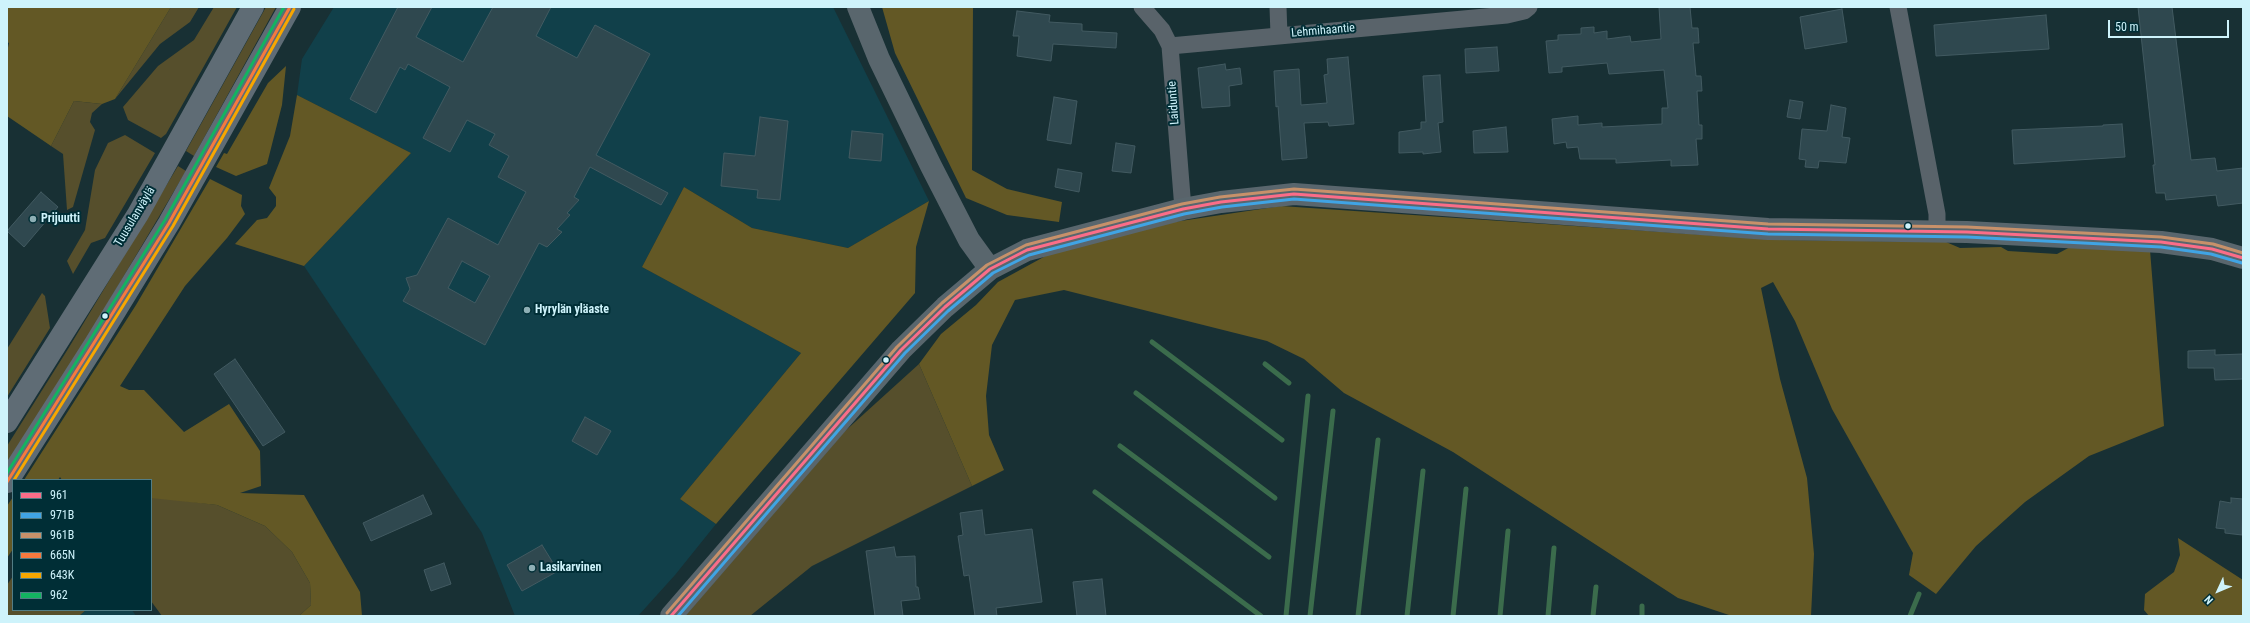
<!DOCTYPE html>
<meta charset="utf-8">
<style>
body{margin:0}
#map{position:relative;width:2250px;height:623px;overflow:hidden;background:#183034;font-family:"Roboto Condensed",sans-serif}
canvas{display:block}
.frame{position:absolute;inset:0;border:8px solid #cef3fb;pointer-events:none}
.legend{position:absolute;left:12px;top:479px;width:140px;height:132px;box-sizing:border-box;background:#002e36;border:1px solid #527d85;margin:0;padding:5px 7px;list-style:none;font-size:12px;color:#cef3fb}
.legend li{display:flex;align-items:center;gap:8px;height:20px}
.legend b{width:20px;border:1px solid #527d85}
.north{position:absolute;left:2198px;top:571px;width:40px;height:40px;-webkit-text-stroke:3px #002e36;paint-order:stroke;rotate:226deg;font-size:11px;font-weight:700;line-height:16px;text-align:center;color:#cef3fb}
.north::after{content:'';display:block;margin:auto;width:14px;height:18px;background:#cef3fb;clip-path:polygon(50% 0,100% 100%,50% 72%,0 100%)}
.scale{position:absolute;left:2108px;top:20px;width:121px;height:18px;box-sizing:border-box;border:2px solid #cef3fb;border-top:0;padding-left:5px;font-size:12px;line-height:14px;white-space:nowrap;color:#cef3fb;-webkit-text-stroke:3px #002e36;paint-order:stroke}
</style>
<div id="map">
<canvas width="2250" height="623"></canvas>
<div class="frame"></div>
<ul class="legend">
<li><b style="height:5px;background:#fb6d88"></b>961</li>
<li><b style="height:5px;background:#40a4e4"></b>971B</li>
<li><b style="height:5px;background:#c7916a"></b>961B</li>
<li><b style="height:5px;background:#f6793e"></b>665N</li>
<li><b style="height:5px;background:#f7a600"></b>643K</li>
<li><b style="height:5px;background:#13b361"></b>962</li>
</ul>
<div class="north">N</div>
<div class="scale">50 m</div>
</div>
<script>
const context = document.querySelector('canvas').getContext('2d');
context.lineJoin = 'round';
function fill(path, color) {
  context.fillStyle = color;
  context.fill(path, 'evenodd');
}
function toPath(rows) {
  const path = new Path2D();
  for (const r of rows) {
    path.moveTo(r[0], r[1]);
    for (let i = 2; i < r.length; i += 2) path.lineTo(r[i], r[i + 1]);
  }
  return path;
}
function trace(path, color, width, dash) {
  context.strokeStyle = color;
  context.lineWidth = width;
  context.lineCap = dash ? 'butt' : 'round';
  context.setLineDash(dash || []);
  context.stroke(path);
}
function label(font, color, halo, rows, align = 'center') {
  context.font = font + ' "Roboto Condensed",sans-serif';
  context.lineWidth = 4;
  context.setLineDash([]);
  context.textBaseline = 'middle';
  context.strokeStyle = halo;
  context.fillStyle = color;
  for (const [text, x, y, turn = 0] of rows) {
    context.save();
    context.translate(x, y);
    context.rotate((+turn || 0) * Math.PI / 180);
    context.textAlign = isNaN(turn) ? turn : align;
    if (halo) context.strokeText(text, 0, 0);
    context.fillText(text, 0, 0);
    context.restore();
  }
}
fill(toPath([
 [334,7,833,7,929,201,848,248,752,228,684,187,642,267,801,353,680,499,716,524,675,575,638,616,515,616,482,533,304,266,411,153,297,95,302,59],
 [86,610,132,610,136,616,79,616]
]), '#11404a');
fill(toPath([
 [171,7,199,7,190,22,160,44,115,99],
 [214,7,237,7,166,134,161,138,128,120,123,107,158,66,194,40],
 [266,7,276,7,194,156,186,151],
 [74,101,102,104,92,113,90,122,95,130,73,207,67,210,63,154,51,146],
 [125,135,155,153,105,238,91,243,73,274,67,261,85,230,95,170,108,143],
 [178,166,186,171,77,355,7,464,7,446,68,349],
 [42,293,45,296,50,328,7,397,7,349],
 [919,364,972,486,812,566,750,616,685,616,844,432],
 [155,497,217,505,265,526,292,552,310,583,311,605,299,616,162,616,151,601,151,498],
 [13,576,13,610,86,610,79,616,7,616,7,585]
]), '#564f2c');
fill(toPath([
 [7,7,171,7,115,99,102,104,74,101,51,146,7,116,7,52,9,43,7,42],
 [882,7,973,7,972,170,1007,189,1062,202,1059,222,1007,215,966,198,895,53],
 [286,66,282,105,267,164,236,176,216,167,224,153,227,154,268,83],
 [297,95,411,153,304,266,235,244,257,220,267,218,276,206,276,197,269,188,290,136],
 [210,179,242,195,241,206,245,214,227,238,185,286,120,386,129,390,144,390,184,432,229,404,260,451,261,486,240,493,304,495,360,592,362,616,299,616,311,605,310,583,292,552,265,526,217,505,151,498,151,480,62,480,60,477,58,480,24,480,136,305],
 [684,187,752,228,848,248,929,201,916,247,915,293,716,524,680,499,801,353,642,267],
 [1281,206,1780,240,1946,242,1960,248,2001,247,2008,251,2057,254,2072,246,2150,250,2164,426,2089,456,2025,502,1976,546,1936,594,1909,575,1913,553,1832,409,1795,321,1773,282,1761,288,1780,379,1807,478,1814,554,1811,616,1732,616,1678,598,1453,452,1344,393,1304,359,1267,341,1064,290,1015,300,992,345,986,396,989,435,1004,470,972,486,919,364,941,334,976,305,998,282,1051,253,1174,222],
 [13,497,13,549,7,558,7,506],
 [2178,538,2243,580,2243,616,2149,616,2144,610,2145,594,2174,572,2180,555]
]), '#635825');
trace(toPath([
 [1152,342,1282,440],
 [1265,364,1289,383],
 [1136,393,1275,498],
 [1120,446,1269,557],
 [1095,492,1261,616],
 [1286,616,1308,396],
 [1310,616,1333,411],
 [1358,616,1378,440],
 [1407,616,1423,471],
 [1453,616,1466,489],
 [1500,616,1508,531],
 [1548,616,1554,548],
 [1593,616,1596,587],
 [1642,616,1642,606],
 [1910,616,1919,594]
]), '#3b6c4c', 5);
const building = toPath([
 [398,7,432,7,416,37,463,62,493,7,551,7,536,36,577,58,595,25,650,54,596,155,668,193,661,205,590,167,574,197,579,200,567,213,570,215,557,229,562,232,547,247,539,243,485,345,403,301,410,289,406,278,417,275,448,218,498,245,526,192,498,177,509,156,489,145,495,134,467,120,450,152,423,138,450,87,408,64,405,70,400,67,376,113,350,99,398,7],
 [462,261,490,276,475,303,448,288,462,261],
 [1659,7,1690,7,1692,28,1698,28,1699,43,1693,43,1696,76,1701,76,1702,91,1697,91,1699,125,1702,125,1702,139,1696,139,1698,165,1671,166,1671,160,1616,163,1616,159,1580,159,1578,147,1567,148,1566,142,1554,144,1552,119,1578,116,1578,125,1602,123,1602,127,1662,124,1662,108,1668,108,1664,70,1609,74,1607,63,1562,67,1562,72,1549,73,1546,41,1558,40,1558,35,1581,34,1581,28,1594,27,1594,33,1607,31,1607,39,1630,36,1631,42,1661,39,1659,7],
 [2138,7,2172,7,2191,160,2215,158,2217,171,2243,168,2243,203,2218,206,2216,195,2166,200,2165,193,2156,193,2153,165,2155,165,2138,7],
 [1842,9,1847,42,1805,49,1800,17,1842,9],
 [1017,11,1050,15,1049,22,1082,24,1082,31,1117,33,1116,48,1053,44,1051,61,1017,56,1019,36,1013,36,1017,11],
 [2046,15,2049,49,1936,56,1934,25,2046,15],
 [1497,47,1499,71,1466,73,1465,49,1497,47],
 [1348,57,1354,124,1329,126,1328,122,1304,123,1307,158,1282,160,1278,106,1276,107,1274,71,1299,69,1301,105,1327,103,1324,75,1328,74,1327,59,1348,57],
 [1225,64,1226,70,1240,68,1242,84,1229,86,1230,106,1202,108,1198,68,1225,64],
 [1440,75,1443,122,1438,123,1441,152,1423,154,1423,152,1399,153,1399,132,1421,129,1421,122,1426,122,1423,76,1440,75],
 [1054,97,1077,101,1071,144,1047,140,1054,97],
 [1790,100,1803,102,1800,119,1787,117,1790,100],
 [1831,105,1846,108,1842,137,1850,138,1846,163,1819,161,1818,168,1805,167,1806,160,1799,159,1802,129,1827,131,1831,105],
 [760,117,788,121,780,200,757,198,758,190,721,186,724,153,755,156,760,117],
 [2122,124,2125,157,2014,164,2012,130,2103,126,2103,125,2122,124],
 [1506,127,1508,152,1474,153,1473,131,1506,127],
 [852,131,883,134,881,161,849,158,852,131],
 [1116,143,1135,146,1131,173,1112,171,1116,143],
 [1058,169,1082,173,1079,192,1055,187,1058,169],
 [41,192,58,207,24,247,7,231,41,192],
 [2215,350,2215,355,2243,354,2243,379,2215,380,2214,368,2188,368,2188,351,2215,350],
 [235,359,285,432,263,446,214,374,235,359],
 [585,417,611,431,597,455,572,441,585,417],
 [423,495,432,514,371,541,363,523,423,495],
 [2231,498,2243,499,2242,535,2225,533,2225,529,2216,528,2220,501,2231,503,2231,498],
 [982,510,985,535,1032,529,1042,602,996,608,997,616,975,616,969,575,964,576,958,536,963,535,960,513,982,510],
 [542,545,558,571,522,591,507,565,542,545],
 [894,547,896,557,915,556,916,587,918,587,920,599,901,601,903,616,875,616,866,551,894,547],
 [444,563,451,584,431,591,424,570,444,563],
 [1102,579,1106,616,1077,616,1073,582,1102,579]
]);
fill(building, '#2f484f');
trace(building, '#425a61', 1);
trace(toPath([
 [1142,7,1162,30,1170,46,1183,209],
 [1278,7,1279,35],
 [1898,7,1937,214,1937,231],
 [1170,46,1507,15,1524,11,1529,7]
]), '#59636a', 17);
trace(toPath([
 [858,7,879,59,931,166,969,240,990,269],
 [671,616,901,350,945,307,990,269,1027,250,1183,209,1221,202,1294,194,1768,229,1967,232,2161,242,2212,249,2243,258]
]), '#59666d', 22);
trace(toPath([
 [7,422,138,214,253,7],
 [7,482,95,344,169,223,290,7]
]), '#5f6c75', 22);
trace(toPath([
 [671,616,901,350,945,307,990,269,1027,250,1183,209,1221,202,1294,194,1768,229,1967,232,2161,242,2212,249,2243,258]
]), '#fb6d88', 3);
trace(toPath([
 [678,616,905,353,948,311,993,273,1029,255,1184,214,1222,207,1294,199,1768,234,1967,237,2161,247,2211,254,2242,263]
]), '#40a4e4', 3);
trace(toPath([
 [667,613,897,347,942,303,987,265,1026,245,1182,204,1220,197,1294,189,1768,224,1967,227,2161,237,2213,244,2243,253]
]), '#c7916a', 3);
trace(toPath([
 [7,482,169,223,290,7]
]), '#f6793e', 3);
trace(toPath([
 [14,480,173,226,294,9]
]), '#f7a600', 3);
trace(toPath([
 [7,473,165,220,284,7]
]), '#13b361', 3);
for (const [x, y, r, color] of [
 [33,219,4,"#8eafb5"],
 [1908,226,3.5,"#cef3fb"],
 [527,310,4,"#8eafb5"],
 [105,316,3.5,"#cef3fb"],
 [886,360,3.5,"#cef3fb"],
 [532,568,4,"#8eafb5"]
]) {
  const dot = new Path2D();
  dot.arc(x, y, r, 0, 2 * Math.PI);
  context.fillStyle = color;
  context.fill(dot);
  trace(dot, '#002e36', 1.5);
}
label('12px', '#cef3fb', '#002e36', [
 ["Lehmihaantie",1323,31,-5],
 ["Laiduntie",1174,103,-94],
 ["Tuusulanväylä",135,217,-59]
]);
label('bold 12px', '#cef3fb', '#002e36', [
 ["Prijuutti",41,219],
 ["Hyrylän yläaste",535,310],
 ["Lasikarvinen",540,568]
], 'left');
</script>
